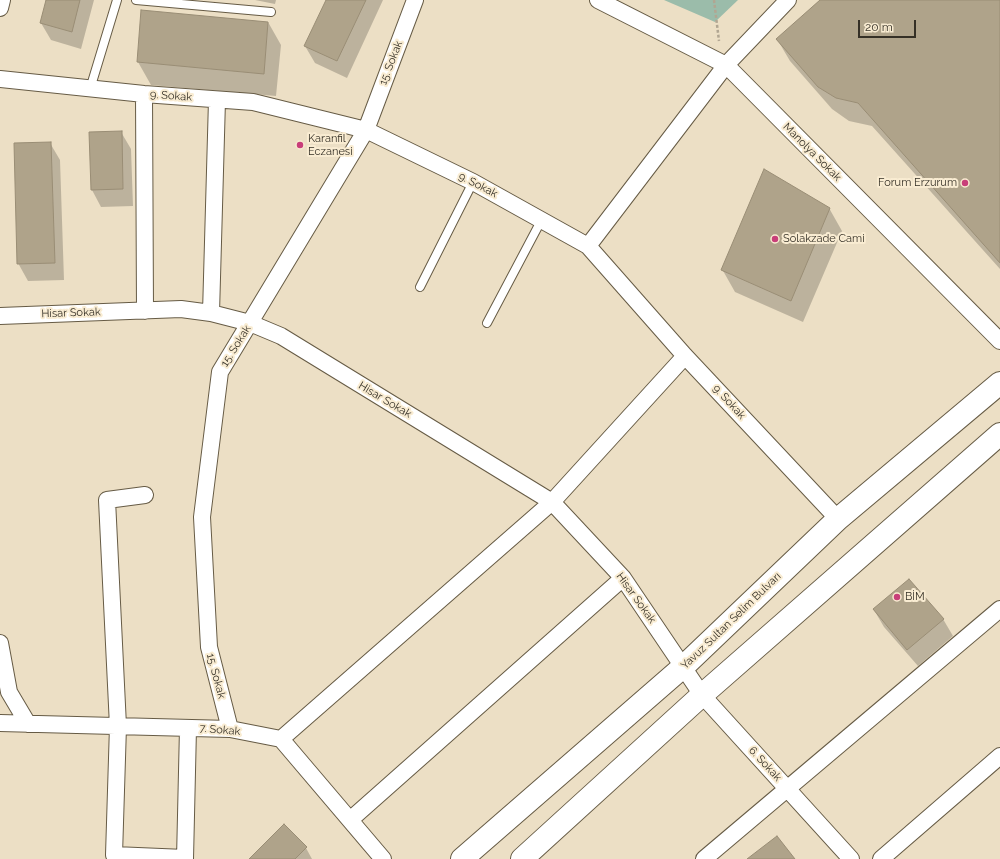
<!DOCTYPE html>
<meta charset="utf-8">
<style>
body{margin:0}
#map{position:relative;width:1000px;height:859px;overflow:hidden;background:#ecdfc5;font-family:Raleway,sans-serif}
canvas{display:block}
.scale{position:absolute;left:858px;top:20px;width:58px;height:18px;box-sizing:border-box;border:2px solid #353026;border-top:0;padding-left:5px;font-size:12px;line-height:14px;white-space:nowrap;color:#353026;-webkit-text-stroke:3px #f9ecd2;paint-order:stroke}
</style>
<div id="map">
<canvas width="1000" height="859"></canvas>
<div class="scale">20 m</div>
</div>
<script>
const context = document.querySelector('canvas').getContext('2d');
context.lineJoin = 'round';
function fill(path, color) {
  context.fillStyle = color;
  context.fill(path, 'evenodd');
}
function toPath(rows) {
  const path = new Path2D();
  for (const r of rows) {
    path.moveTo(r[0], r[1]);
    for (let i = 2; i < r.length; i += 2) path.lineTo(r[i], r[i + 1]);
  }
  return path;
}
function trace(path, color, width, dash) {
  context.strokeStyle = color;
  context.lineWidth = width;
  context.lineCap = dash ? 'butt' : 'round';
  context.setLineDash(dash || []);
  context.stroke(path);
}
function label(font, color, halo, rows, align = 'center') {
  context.font = font + ' Raleway,sans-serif';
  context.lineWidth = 4;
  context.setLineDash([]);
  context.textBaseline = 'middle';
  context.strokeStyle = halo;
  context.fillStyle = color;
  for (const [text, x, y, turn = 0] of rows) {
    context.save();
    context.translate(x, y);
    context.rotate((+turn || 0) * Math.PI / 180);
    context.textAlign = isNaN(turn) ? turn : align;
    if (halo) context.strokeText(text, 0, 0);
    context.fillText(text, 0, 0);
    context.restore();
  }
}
fill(toPath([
 [664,0,738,0,715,22]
]), '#9bbcaa');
fill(toPath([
 [47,0,94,0,81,49,51,40,41,23],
 [255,0,276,0,275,4],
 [327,0,383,0,347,78,315,63,305,46],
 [821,0,1000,0,1000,269,872,126,849,121,832,109,790,61,777,39],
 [142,11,268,22,281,45,276,96,151,85,138,62],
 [121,132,131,149,133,206,101,207,92,190],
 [50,143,60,160,64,280,28,281,18,263],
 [829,208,842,231,803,322,735,292,722,269],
 [874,610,943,619,953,636,918,666,884,627],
 [284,826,306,848,312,859,250,859]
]), '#0003');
const building = toPath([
 [46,0,80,0,72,32,40,23,46,0],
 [326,0,366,0,337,61,304,46,326,0],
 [820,0,1000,0,1000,263,858,103,836,98,818,87,776,39,820,0],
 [141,10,268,22,264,74,137,62,141,10],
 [122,131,123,189,91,190,89,132,122,131],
 [51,142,55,263,17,264,14,143,51,142],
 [764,169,830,208,791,301,721,270,764,169],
 [909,579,944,619,907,650,873,609,909,579],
 [284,824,307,847,295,859,249,859,284,824],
 [777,836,795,859,747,859,777,836]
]);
fill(building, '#afa38a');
trace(building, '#998d75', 1);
const service = toPath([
 [136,0,271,12],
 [90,89,117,0],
 [420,287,473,182],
 [487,323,542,219]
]);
const minor = toPath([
 [598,0,726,65,1000,341],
 [0,8,2,0],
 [0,79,144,94,253,102,366,130,473,182,588,246,685,356,838,519],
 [144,94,145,311],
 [588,246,726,65,788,0],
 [211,313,217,100],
 [0,316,181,309,211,313,250,323,281,336,552,502,623,578,702,695,851,859],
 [145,495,107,500,118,726,114,855,185,858],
 [0,643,9,692,28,724],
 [0,723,230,729,281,739,383,859],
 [230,729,209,647,202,517,220,372,366,130,415,0],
 [281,739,552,502,685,356],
 [350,820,623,578],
 [185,859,188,728],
 [704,859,1000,609],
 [881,859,1000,756]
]);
const secondary = toPath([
 [462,859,684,666,838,519,1000,383],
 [522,859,702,695,1000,434]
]);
trace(service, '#665b45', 10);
trace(minor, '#665b45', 18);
trace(secondary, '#665b45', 24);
trace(toPath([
 [714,0,719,41]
]), '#b1a692', 2.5, [3, 2]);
trace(service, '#fff', 8);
trace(minor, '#fff', 16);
trace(secondary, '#fff', 22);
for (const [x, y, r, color] of [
 [300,145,4,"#c83e79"],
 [965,183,4,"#c83e79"],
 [775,239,4,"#c83e79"],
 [897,597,4,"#c83e79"]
]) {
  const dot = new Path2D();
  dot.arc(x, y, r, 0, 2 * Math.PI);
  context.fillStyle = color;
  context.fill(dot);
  trace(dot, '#f9ecd2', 1.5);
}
label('11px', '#353026', '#f9ecd2', [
 ["15. Sokak",391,63,-69],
 ["9. Sokak",171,96,4],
 ["Manolya Sokak",812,152,45],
 ["9. Sokak",478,185,27],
 ["Hisar Sokak",71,313,-2],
 ["15. Sokak",236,346,-58],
 ["Hisar Sokak",385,400,31],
 ["9. Sokak",729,402,47],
 ["Hisar Sokak",636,598,54],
 ["Yavuz Sultan Selim Bulvarı",731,621,-44],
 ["15. Sokak",216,676,75],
 ["7. Sokak",220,730,5],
 ["6. Sokak",765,764,47]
]);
label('11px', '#353026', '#f9ecd2', [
 ["Karanfil",308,139],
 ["Eczanesi",308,152],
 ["Forum Erzurum",957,183,"right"],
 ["Solakzade Cami",783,239],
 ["BİM",905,597]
], 'left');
</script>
